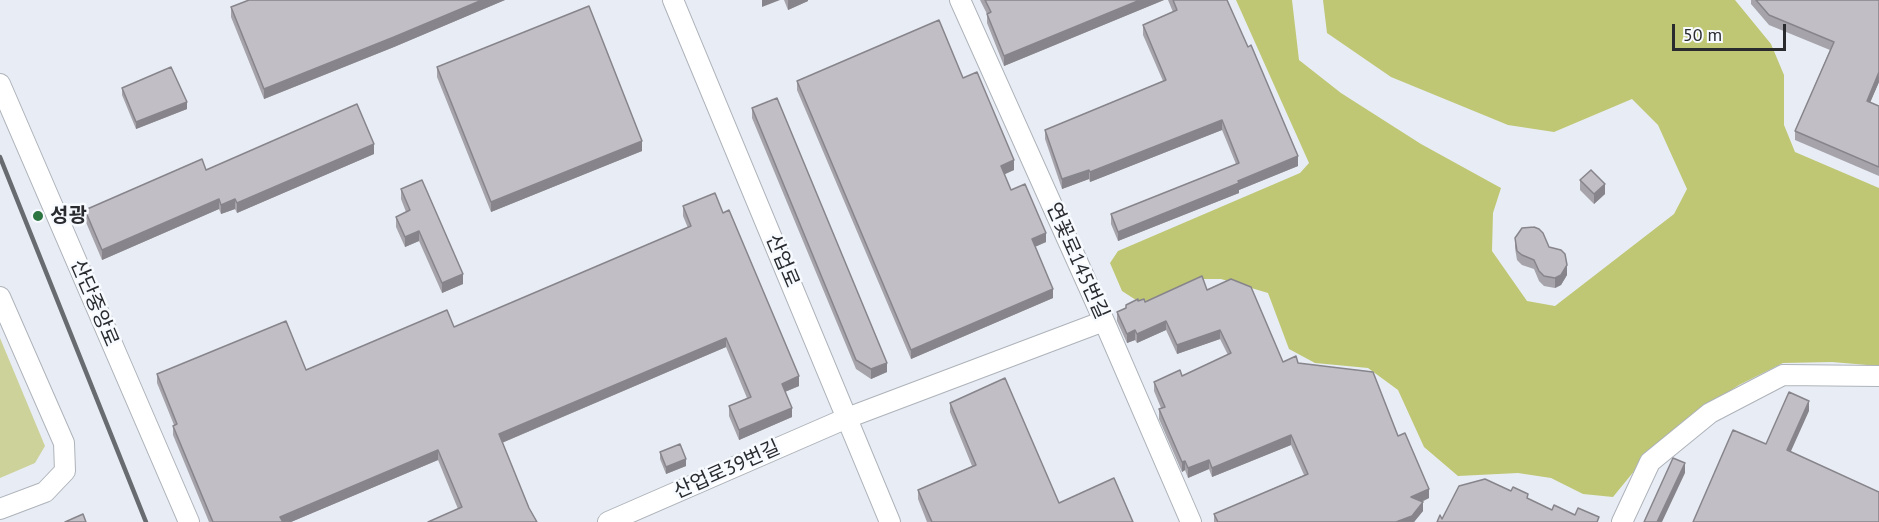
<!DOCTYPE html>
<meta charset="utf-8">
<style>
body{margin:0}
#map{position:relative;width:1879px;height:522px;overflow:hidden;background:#e8edf5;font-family:"PT Sans",sans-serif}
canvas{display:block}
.scale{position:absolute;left:1672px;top:24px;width:114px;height:27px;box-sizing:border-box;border:3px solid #292b2e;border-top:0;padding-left:8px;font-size:18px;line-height:21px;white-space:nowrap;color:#292b2e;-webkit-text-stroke:4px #f7faff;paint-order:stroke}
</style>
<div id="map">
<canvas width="1879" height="522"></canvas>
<div class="scale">50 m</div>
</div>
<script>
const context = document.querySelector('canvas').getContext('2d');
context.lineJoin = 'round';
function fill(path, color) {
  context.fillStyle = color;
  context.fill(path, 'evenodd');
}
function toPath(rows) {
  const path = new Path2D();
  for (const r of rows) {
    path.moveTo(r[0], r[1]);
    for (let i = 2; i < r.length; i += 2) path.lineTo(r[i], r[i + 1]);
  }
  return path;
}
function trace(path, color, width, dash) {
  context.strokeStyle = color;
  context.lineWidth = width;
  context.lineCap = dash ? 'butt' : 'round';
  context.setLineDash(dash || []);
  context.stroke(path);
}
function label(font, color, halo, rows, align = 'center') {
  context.font = font + ' "PT Sans","Noto Sans KR",sans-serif';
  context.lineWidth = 5;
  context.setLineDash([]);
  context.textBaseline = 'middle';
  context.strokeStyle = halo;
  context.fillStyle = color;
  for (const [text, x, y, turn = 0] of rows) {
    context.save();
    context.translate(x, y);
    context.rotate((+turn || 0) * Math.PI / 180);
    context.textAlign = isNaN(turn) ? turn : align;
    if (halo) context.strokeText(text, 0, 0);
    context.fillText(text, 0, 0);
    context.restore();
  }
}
fill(toPath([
 [0,338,45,446,35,463,0,478]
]), '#ccd29a');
fill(toPath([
 [1236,0,1292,0,1299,60,1341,93,1421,144,1501,188,1493,213,1492,251,1527,301,1555,306,1674,214,1687,189,1658,125,1632,99,1554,132,1508,125,1391,77,1327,33,1323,0,1735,0,1771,44,1784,75,1784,125,1795,152,1879,188,1879,366,1832,362,1783,363,1739,385,1693,415,1644,459,1613,497,1583,494,1551,478,1518,473,1458,476,1424,447,1398,390,1368,368,1315,363,1289,349,1268,293,1221,279,1203,279,1162,298,1139,302,1122,291,1110,263,1118,251,1300,173,1309,163]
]), '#bfc774');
const minor = toPath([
 [673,0,890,522],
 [960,0,1104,321,1191,522],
 [0,84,189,522],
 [0,297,64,443,65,471,45,492,0,509],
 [608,522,847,418,1104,321],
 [1622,522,1650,462,1710,413,1783,375,1879,376]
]);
trace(minor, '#aeb3ba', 22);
trace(minor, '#fff', 20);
trace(toPath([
 [0,157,146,522]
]), '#686b70', 4.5);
fill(toPath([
 [249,0,505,0,394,47,264,99,231,17,231,7],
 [784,0,808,0,808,1,788,10],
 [980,0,1164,0,1004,66,987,23,987,14],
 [1168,0,1227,0,1298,166,1239,190,1239,193,1118,241,1111,224,1111,214,1236,164,1222,130,1090,182,1089,179,1062,189,1045,139,1045,130,1163,81,1143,35,1143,25,1173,12],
 [1751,0,1879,0,1879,82,1870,102,1879,106,1879,176,1795,140,1795,131,1830,50,1769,25,1751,4],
 [437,67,642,151,491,212,437,77],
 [963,78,1014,170,1004,174,1011,190,1046,242,1035,247,1053,298,911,359,797,90,797,81],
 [122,88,187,109,136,129,122,95],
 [752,108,887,372,871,379,856,369,752,118],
 [374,154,237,213,235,209,221,214,219,209,102,260,85,220,85,210,206,170],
 [1580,180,1605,194,1594,204,1580,190],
 [401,189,463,284,442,293,419,241,405,247,396,227,396,217,406,212,401,199],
 [683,206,799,386,785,392,792,417,739,440,729,416,729,406,747,398,726,347,502,443,529,508,458,509,438,460,291,522,209,522,173,435,173,426,174,425,157,383,157,374,306,370,454,327,688,228,683,216],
 [1515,238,1549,247,1567,275,1561,285,1555,288,1544,286,1539,281,1534,269,1522,265,1517,260,1515,248],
 [1207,290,1283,362,1298,363,1398,436,1429,498,1422,502,1423,511,1414,522,1214,522,1214,514,1304,475,1291,445,1212,477,1209,469,1188,478,1185,470,1182,472,1159,419,1159,409,1161,408,1154,391,1154,382,1182,376,1228,355,1220,339,1177,354,1166,330,1137,343,1135,340,1127,343,1117,321,1117,312,1126,308,1138,301,1145,302],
 [950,403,1059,503,1133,522,927,522,918,499,918,490,972,466,950,412],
 [660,452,686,466,666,474,660,459]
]), '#a6a3aa');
fill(toPath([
 [482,0,505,0,394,47,264,99,264,89],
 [762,0,780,0,762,7],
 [788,0,808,0,808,1,788,10],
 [1140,0,1164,0,1004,66,1004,56],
 [1879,72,1879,82,1867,110,1867,101],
 [187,102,187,109,136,129,136,122],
 [1222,120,1222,130,1090,182,1090,172],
 [642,141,642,151,491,212,491,202],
 [374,144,374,154,237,213,237,203],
 [1298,156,1298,166,1239,190,1239,193,1118,241,1118,232],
 [1014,160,1014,170,1001,176,1001,166],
 [1089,170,1089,179,1062,189,1062,179],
 [1605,184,1605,194,1594,204,1594,194],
 [219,199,219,209,102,260,102,250],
 [235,199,235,209,221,214,221,205],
 [419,231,419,241,405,247,405,237],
 [1046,233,1046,242,1032,248,1032,239],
 [1567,265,1567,275,1561,285,1555,288,1555,278],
 [463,274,463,284,442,293,442,283],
 [1053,289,1053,298,911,359,911,350],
 [1166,321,1166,330,1137,343,1137,334],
 [1135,330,1135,340,1127,343,1127,334],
 [1220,330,1220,339,1177,354,1177,345],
 [726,338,726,347,499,444,499,434],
 [887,363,887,372,871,379,871,369],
 [799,376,799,386,782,393,782,384],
 [1809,401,1809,411,1787,460,1787,450],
 [792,408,792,417,739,440,739,430],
 [1291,435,1291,445,1212,477,1212,468],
 [438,450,438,460,291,522,280,522,280,517],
 [686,459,686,466,666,474,666,467],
 [1209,460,1209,469,1188,478,1188,468],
 [1185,461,1185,470,1182,472,1182,462],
 [1685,463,1685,473,1662,522,1657,522],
 [1429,489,1429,498,1411,506,1411,497],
 [1423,502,1423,511,1414,522,1396,522]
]), '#87858b');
const building = toPath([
 [249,0,482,0,394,37,264,89,231,7,249,0],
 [985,0,1140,0,1004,56,987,14,991,12,985,0],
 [1173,0,1227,0,1248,47,1251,45,1298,156,1238,181,1239,183,1118,232,1111,214,1239,163,1222,120,1090,172,1089,170,1062,179,1045,130,1166,80,1143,25,1177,10,1173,0],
 [1756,0,1879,0,1879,72,1867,101,1879,106,1879,167,1795,131,1834,42,1769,15,1756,0],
 [589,6,642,141,491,202,437,67,589,6],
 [939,20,963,78,977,72,1014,160,1001,166,1011,190,1025,184,1046,233,1032,239,1053,289,911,350,797,81,939,20],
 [171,67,187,102,136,122,122,88,171,67],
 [777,98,887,363,871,369,856,360,752,108,777,98],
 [357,104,374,144,237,203,235,199,221,205,219,199,102,250,85,210,202,159,206,170,357,104],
 [1591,170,1605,184,1594,194,1580,180,1591,170],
 [422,180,463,274,442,283,419,231,405,237,396,217,410,210,401,189,422,180],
 [715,193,723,213,729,210,799,376,782,384,792,408,739,430,729,406,751,397,726,338,499,434,529,508,537,522,428,522,462,507,438,450,280,517,283,522,213,522,173,426,177,424,157,374,286,321,306,370,447,310,454,327,691,226,683,206,715,193],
 [1534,227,1539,229,1543,233,1549,247,1561,250,1565,254,1567,265,1561,275,1555,278,1544,276,1539,271,1534,260,1522,255,1517,251,1515,238,1522,228,1534,227],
 [1202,276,1207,290,1231,279,1251,287,1283,362,1296,356,1298,363,1373,372,1398,436,1405,433,1429,489,1411,497,1423,502,1412,516,1396,522,1218,522,1214,514,1308,474,1291,435,1212,468,1209,460,1188,468,1185,461,1182,462,1159,409,1165,407,1154,382,1180,370,1182,376,1231,353,1220,330,1177,345,1166,321,1137,334,1135,330,1127,334,1117,312,1126,308,1126,305,1138,299,1138,301,1144,299,1145,302,1202,276],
 [1005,378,1059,503,1114,478,1133,522,932,522,918,490,976,465,950,403,1005,378],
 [1789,392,1809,401,1787,450,1879,492,1879,522,1693,522,1733,430,1766,444,1789,392],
 [680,444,686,459,666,467,660,452,680,444],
 [1673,458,1685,463,1657,522,1644,522,1673,458],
 [1485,479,1511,491,1513,487,1528,494,1527,498,1552,510,1554,505,1575,515,1578,508,1599,517,1597,522,1437,522,1440,515,1442,519,1459,486,1485,479],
 [83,514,86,522,65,522,83,514]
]);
fill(building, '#c1bec6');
trace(building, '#87858b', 1.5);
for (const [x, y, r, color] of [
 [38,216,6,"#2d7541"]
]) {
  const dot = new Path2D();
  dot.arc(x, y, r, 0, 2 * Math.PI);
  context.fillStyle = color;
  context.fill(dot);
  trace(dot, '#f7faff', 2);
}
label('bold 20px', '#292b2e', '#f7faff', [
 ["성광",50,216]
], 'left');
label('20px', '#292b2e', '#f7faff', [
 ["산업로",782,261,67],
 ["연꽃로145번길",1077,261,66],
 ["산단중앙로",94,303,67],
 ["산업로39번길",727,470,-24]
]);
</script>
